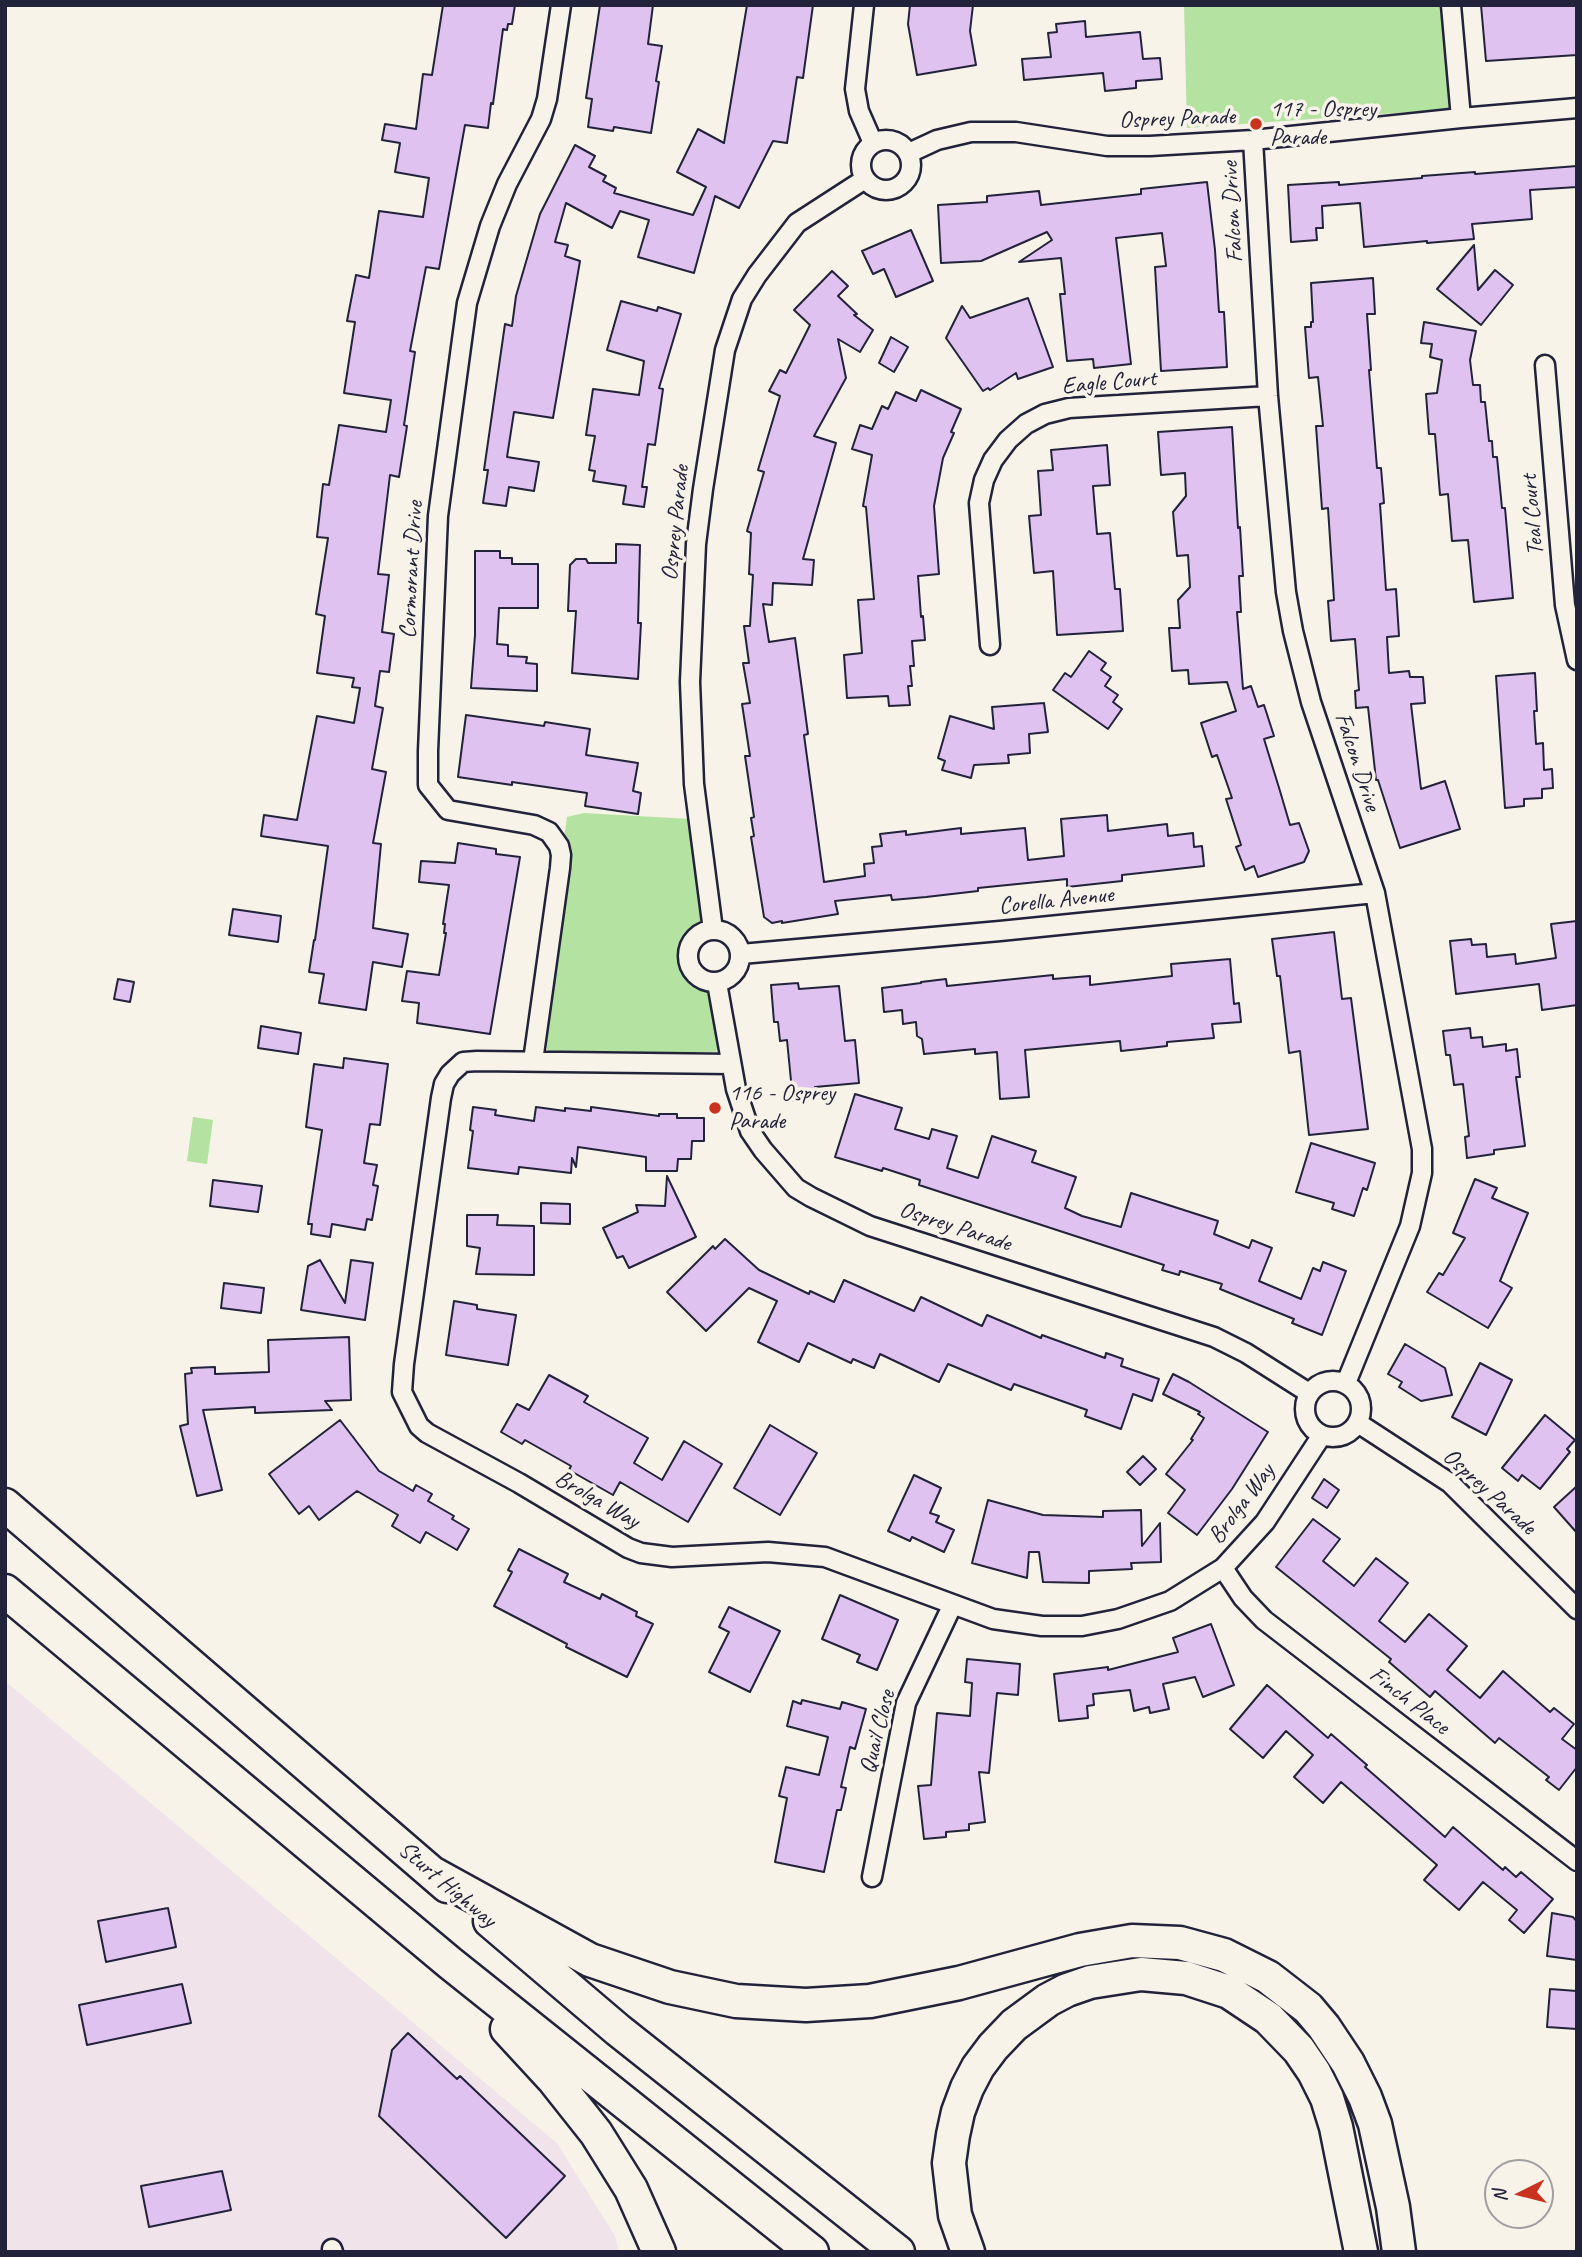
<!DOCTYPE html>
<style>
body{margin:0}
#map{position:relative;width:1582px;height:2257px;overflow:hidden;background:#f7f3e8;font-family:Caveat,sans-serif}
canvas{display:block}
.frame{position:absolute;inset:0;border:7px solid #22223b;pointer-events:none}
.north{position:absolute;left:1484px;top:2159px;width:70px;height:70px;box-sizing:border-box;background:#f7f3e8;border:2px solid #a29fa3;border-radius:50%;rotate:264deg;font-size:19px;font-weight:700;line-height:28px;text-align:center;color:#22223b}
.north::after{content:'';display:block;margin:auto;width:24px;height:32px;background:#c8321e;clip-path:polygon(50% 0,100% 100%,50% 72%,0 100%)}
</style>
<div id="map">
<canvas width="1582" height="2257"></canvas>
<div class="frame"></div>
<div class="north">N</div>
</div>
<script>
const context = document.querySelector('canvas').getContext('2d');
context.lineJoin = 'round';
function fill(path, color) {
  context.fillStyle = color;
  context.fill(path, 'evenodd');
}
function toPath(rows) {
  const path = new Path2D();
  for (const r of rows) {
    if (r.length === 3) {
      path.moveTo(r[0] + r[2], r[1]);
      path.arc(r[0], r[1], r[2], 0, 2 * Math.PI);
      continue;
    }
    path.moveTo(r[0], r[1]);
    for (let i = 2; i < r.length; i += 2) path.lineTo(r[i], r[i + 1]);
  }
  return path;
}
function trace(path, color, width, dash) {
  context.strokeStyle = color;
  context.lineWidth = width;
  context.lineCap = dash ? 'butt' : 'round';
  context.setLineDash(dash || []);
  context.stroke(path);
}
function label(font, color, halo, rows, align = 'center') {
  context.font = font + ' Caveat,sans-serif';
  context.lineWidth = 7;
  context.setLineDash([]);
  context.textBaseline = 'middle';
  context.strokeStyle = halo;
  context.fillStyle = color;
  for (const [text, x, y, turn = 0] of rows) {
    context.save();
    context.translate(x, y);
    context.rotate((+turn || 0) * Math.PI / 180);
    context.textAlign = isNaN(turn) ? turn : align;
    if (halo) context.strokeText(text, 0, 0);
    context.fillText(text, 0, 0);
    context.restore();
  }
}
fill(toPath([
 [5,1681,557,2143,615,2236,619,2252,5,2252]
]), '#f0e4ea');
fill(toPath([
 [1184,5,1445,5,1451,109,1187,128],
 [584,813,691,819,702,923,685,941,680,958,687,975,708,989,720,1040,716,1052,548,1053,544,1040,572,859,564,838,567,817],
 [193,1117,213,1120,207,1164,187,1161]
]), '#b4e2a0');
const building = toPath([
 [443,5,515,5,512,24,508,24,507,30,503,29,493,104,491,103,488,128,465,125,439,269,426,267,410,351,415,352,404,425,407,426,399,477,390,475,378,574,389,575,382,632,394,634,389,672,380,671,375,706,383,708,372,769,386,772,373,843,381,844,373,928,408,934,402,967,373,962,366,1010,319,1003,324,974,309,972,314,940,315,940,328,846,261,836,264,815,297,820,317,716,354,723,360,688,352,687,354,678,317,673,325,616,316,614,328,538,317,537,323,484,329,485,339,425,386,432,391,400,344,393,355,322,347,321,356,275,369,278,379,211,423,217,429,178,395,172,400,143,382,140,385,124,416,129,423,74,432,75,443,5],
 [600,5,653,5,648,44,662,46,656,81,659,82,651,133,614,127,613,131,588,127,592,99,586,98,600,5],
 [747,5,813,5,803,78,797,77,787,143,773,141,739,208,715,196,694,273,638,257,649,220,620,211,612,228,566,203,555,242,568,245,565,256,580,261,553,418,514,412,507,457,539,462,534,491,509,487,506,506,483,503,488,470,484,470,505,324,512,326,516,296,540,214,575,145,595,156,589,167,606,176,603,181,616,188,614,193,693,215,706,187,677,172,698,129,724,143,747,5],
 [910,5,973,5,970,31,976,65,917,75,908,24,910,5],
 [1481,5,1577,5,1577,55,1486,61,1481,5],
 [1085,21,1086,37,1140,32,1143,59,1160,58,1162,79,1136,81,1136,88,1105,91,1103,73,1024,80,1022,59,1051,57,1048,33,1057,32,1056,24,1085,21],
 [1577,166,1577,187,1530,190,1532,219,1472,224,1474,239,1427,243,1427,241,1364,247,1360,203,1322,206,1323,228,1316,228,1317,240,1291,242,1288,185,1339,182,1339,185,1422,178,1422,176,1475,172,1475,174,1577,166],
 [1207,182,1215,250,1219,312,1224,312,1227,367,1161,371,1155,267,1166,266,1162,233,1116,238,1131,364,1094,368,1093,359,1067,361,1060,294,1065,294,1061,258,1019,262,1052,240,1047,232,981,261,941,263,938,205,987,202,987,196,1039,191,1041,205,1141,194,1141,189,1207,182],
 [911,230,933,281,896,297,884,269,873,274,862,251,911,230],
 [1474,245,1478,290,1495,270,1513,285,1481,325,1437,289,1474,245],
 [832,271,848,286,838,296,857,314,854,315,873,330,860,352,838,339,846,378,814,436,836,443,803,559,814,560,812,585,773,583,772,605,763,604,769,642,795,638,808,734,804,735,824,882,865,876,864,864,874,863,872,847,882,846,880,834,906,831,906,835,961,828,961,834,1025,828,1028,860,1064,856,1061,819,1107,815,1108,831,1167,824,1168,836,1193,833,1194,847,1202,846,1204,866,1122,875,1122,881,1067,887,1067,879,978,888,978,891,926,897,892,900,891,895,835,901,838,914,782,923,782,921,772,923,764,917,751,837,754,836,751,818,754,817,745,756,750,756,742,704,750,703,743,663,749,663,744,626,750,626,753,575,749,574,751,533,747,531,764,472,758,470,780,396,769,391,780,370,786,373,810,325,794,310,832,271],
 [1373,278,1375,314,1367,314,1371,370,1369,370,1377,468,1381,468,1384,503,1380,504,1386,590,1396,589,1399,636,1387,637,1389,673,1409,671,1410,677,1423,677,1425,703,1411,704,1421,789,1445,781,1460,829,1400,848,1378,780,1376,780,1368,707,1356,708,1355,691,1359,690,1355,639,1331,641,1328,601,1334,600,1328,508,1322,509,1316,426,1323,426,1318,377,1309,378,1305,327,1311,327,1311,322,1313,322,1311,283,1373,278],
 [1028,298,1053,367,1018,379,1016,373,990,390,988,388,983,391,946,338,962,306,970,318,1028,298],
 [621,301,657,311,658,307,681,314,659,388,663,389,655,445,648,444,642,487,647,487,644,507,623,504,626,486,593,481,595,471,589,470,595,436,586,435,593,389,639,395,644,361,607,350,621,301],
 [1424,322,1476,331,1470,360,1473,385,1480,385,1481,402,1485,402,1489,441,1492,441,1493,457,1497,457,1502,508,1505,508,1513,598,1474,602,1468,540,1452,541,1448,494,1440,495,1435,434,1429,434,1426,394,1437,393,1442,360,1430,357,1432,344,1421,343,1424,322],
 [891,337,908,347,894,372,879,363,891,337],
 [921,390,961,409,951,432,954,433,943,458,934,506,939,574,918,576,921,617,923,616,925,640,912,641,914,666,910,666,912,686,908,686,910,705,889,706,888,696,847,698,844,655,862,653,858,600,874,599,866,507,863,506,872,455,852,449,860,425,872,429,882,406,888,409,896,392,916,401,921,390],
 [1232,427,1238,528,1240,527,1243,576,1239,576,1241,612,1237,612,1243,689,1251,686,1258,707,1264,705,1274,736,1264,739,1280,791,1290,825,1299,823,1309,851,1304,862,1258,877,1254,866,1245,870,1236,847,1241,845,1226,799,1232,798,1217,755,1212,757,1201,723,1236,711,1227,682,1189,684,1188,670,1172,671,1169,628,1180,628,1178,600,1190,587,1188,555,1177,556,1173,512,1186,496,1185,473,1161,475,1158,432,1232,427],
 [1107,445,1110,485,1093,486,1097,534,1110,533,1115,589,1120,589,1123,631,1057,635,1053,571,1034,573,1029,516,1041,515,1038,471,1053,470,1051,450,1107,445],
 [616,544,640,545,638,623,641,623,638,679,572,673,576,611,568,611,570,565,576,559,586,559,588,563,616,563,616,544],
 [475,551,500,551,500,558,512,558,512,564,538,564,538,608,499,608,497,644,508,645,508,656,527,657,526,663,537,664,537,691,471,688,475,635,475,551],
 [1089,651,1106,663,1101,670,1111,677,1105,686,1118,695,1113,702,1122,709,1108,729,1053,690,1065,673,1071,677,1089,651],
 [1535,673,1537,711,1534,711,1536,744,1543,743,1544,770,1552,769,1553,788,1542,789,1542,798,1524,799,1524,806,1505,808,1496,676,1535,673],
 [1044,703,1048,732,1029,734,1030,753,1008,755,1009,763,974,765,971,778,942,770,945,761,938,758,950,716,994,729,992,707,1044,703],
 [466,715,544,726,545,722,590,729,586,755,638,763,633,791,641,793,638,814,585,806,587,793,512,782,512,785,458,777,466,715],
 [458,843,496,849,496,854,520,857,490,1034,417,1023,419,1003,402,1001,407,971,439,975,446,933,444,933,445,924,443,924,449,885,419,882,421,861,455,863,458,843],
 [233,909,281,916,278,942,229,935,233,909],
 [1577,921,1577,1005,1542,1010,1539,984,1456,994,1450,941,1471,939,1472,945,1486,944,1487,957,1515,954,1516,964,1556,958,1551,924,1577,921],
 [1334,932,1342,999,1351,998,1368,1129,1309,1135,1300,1051,1289,1053,1280,976,1277,976,1272,939,1334,932],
 [1230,959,1234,1004,1239,1003,1241,1022,1212,1024,1214,1038,1167,1042,1167,1046,1121,1051,1120,1041,1025,1050,1029,1097,1000,1099,997,1052,975,1054,975,1049,924,1054,922,1039,917,1036,916,1022,903,1024,902,1010,884,1012,882,988,921,983,921,982,946,979,947,986,1053,975,1053,979,1090,976,1090,985,1172,976,1171,964,1230,959],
 [118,979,134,982,130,1002,114,999,118,979],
 [798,983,799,989,839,986,845,1041,855,1040,859,1083,815,1087,817,1098,793,1101,787,1040,780,1041,778,1022,774,1022,771,985,798,983],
 [261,1026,301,1033,298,1054,258,1048,261,1026],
 [1470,1028,1471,1038,1482,1037,1483,1047,1506,1044,1506,1051,1517,1049,1520,1077,1516,1077,1525,1146,1494,1150,1494,1154,1467,1158,1465,1137,1469,1136,1463,1084,1454,1085,1450,1055,1446,1055,1443,1031,1470,1028],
 [344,1058,388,1064,380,1125,370,1124,364,1163,377,1165,373,1185,378,1186,372,1220,367,1219,365,1230,332,1224,330,1237,311,1234,312,1224,308,1224,322,1130,306,1127,314,1064,343,1068,344,1058],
 [855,1094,902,1108,895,1129,929,1139,932,1129,957,1136,947,1168,978,1178,992,1136,1036,1151,1032,1162,1076,1177,1065,1208,1082,1216,1121,1227,1131,1193,1218,1221,1214,1234,1249,1248,1252,1240,1272,1248,1259,1281,1301,1299,1313,1268,1320,1271,1323,1262,1346,1271,1322,1335,1292,1323,1294,1319,1220,1289,1222,1284,1180,1271,1179,1275,1162,1270,1164,1265,919,1185,920,1180,883,1168,882,1171,835,1157,855,1094],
 [473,1107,496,1110,495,1115,534,1121,536,1107,565,1111,565,1108,591,1111,591,1107,659,1116,659,1114,677,1114,677,1118,704,1118,704,1141,692,1141,691,1159,678,1159,677,1171,646,1171,646,1157,578,1147,576,1167,572,1158,571,1173,519,1167,518,1174,468,1168,473,1131,470,1130,473,1107],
 [1311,1143,1375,1163,1367,1190,1363,1188,1354,1216,1332,1209,1334,1203,1296,1192,1311,1143],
 [667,1176,696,1237,629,1268,623,1256,617,1258,603,1228,638,1212,636,1205,665,1206,667,1176],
 [1475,1179,1497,1188,1492,1198,1528,1213,1500,1281,1512,1288,1488,1328,1427,1292,1439,1273,1443,1275,1465,1238,1453,1233,1475,1179],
 [213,1180,262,1186,258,1212,210,1206,213,1180],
 [541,1203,570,1204,570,1224,541,1223,541,1203],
 [467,1215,498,1215,497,1225,534,1226,534,1275,476,1274,480,1248,467,1246,467,1215],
 [725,1239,759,1270,809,1294,810,1291,834,1302,844,1280,914,1311,921,1297,982,1326,987,1315,1041,1338,1042,1335,1105,1358,1106,1353,1123,1359,1121,1366,1159,1379,1152,1401,1133,1394,1121,1429,1085,1416,1087,1410,1014,1384,1011,1390,948,1364,939,1382,880,1354,874,1368,853,1359,851,1363,808,1343,799,1362,758,1342,777,1301,749,1288,706,1331,667,1292,713,1246,715,1249,725,1239],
 [320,1260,345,1303,351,1260,373,1263,365,1320,301,1310,308,1266,320,1260],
 [224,1283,264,1288,261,1313,221,1308,224,1283],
 [454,1301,477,1305,477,1309,516,1315,508,1365,446,1355,454,1301],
 [349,1337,351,1400,325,1401,332,1410,255,1413,255,1407,203,1410,222,1490,197,1496,180,1426,188,1424,185,1374,192,1373,191,1368,215,1367,215,1374,269,1372,268,1340,349,1337],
 [1405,1344,1445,1368,1452,1395,1421,1401,1399,1387,1402,1382,1388,1374,1405,1344],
 [1480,1363,1512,1380,1486,1435,1452,1417,1480,1363],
 [1173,1374,1189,1382,1268,1432,1232,1489,1197,1535,1168,1513,1185,1490,1166,1474,1193,1440,1191,1439,1204,1418,1198,1414,1200,1412,1163,1394,1173,1374],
 [549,1375,588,1396,584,1402,648,1438,634,1463,662,1480,684,1441,722,1464,688,1522,620,1482,613,1495,569,1470,571,1466,525,1440,522,1444,501,1432,517,1404,529,1410,549,1375],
 [1545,1415,1575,1440,1567,1449,1570,1452,1540,1489,1522,1475,1518,1481,1502,1468,1545,1415],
 [340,1420,379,1471,413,1491,416,1485,432,1494,428,1501,454,1516,452,1519,469,1529,457,1550,426,1532,420,1543,392,1526,398,1515,357,1491,319,1520,309,1506,299,1514,269,1474,340,1420],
 [770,1425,817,1453,780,1515,734,1488,770,1425],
 [1143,1456,1156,1469,1140,1485,1127,1472,1143,1456],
 [914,1475,941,1488,930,1513,939,1516,936,1522,954,1530,944,1552,912,1537,910,1541,888,1531,914,1475],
 [1324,1479,1339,1490,1327,1508,1312,1498,1324,1479],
 [1577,1486,1577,1533,1554,1507,1577,1486],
 [988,1500,1043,1515,1103,1517,1103,1511,1141,1510,1142,1546,1160,1523,1161,1562,1131,1563,1132,1569,1089,1571,1089,1583,1043,1582,1039,1552,1029,1552,1027,1578,972,1563,988,1500],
 [1313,1519,1340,1539,1323,1561,1354,1586,1376,1558,1408,1583,1379,1621,1405,1642,1429,1614,1467,1646,1447,1670,1480,1698,1503,1671,1550,1712,1554,1708,1574,1724,1562,1739,1577,1750,1577,1767,1559,1790,1546,1780,1549,1777,1499,1738,1495,1743,1435,1691,1430,1697,1389,1662,1391,1659,1276,1567,1313,1519],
 [519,1549,568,1574,564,1582,600,1599,602,1594,637,1612,636,1616,653,1624,627,1677,566,1647,567,1644,494,1606,512,1572,508,1570,519,1549],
 [840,1595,898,1620,877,1670,857,1662,860,1655,822,1639,840,1595],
 [729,1607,780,1631,750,1692,709,1672,729,1632,719,1627,729,1607],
 [1211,1624,1234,1685,1203,1697,1195,1677,1163,1684,1169,1709,1150,1713,1149,1707,1134,1711,1130,1690,1093,1694,1094,1705,1087,1706,1088,1718,1059,1721,1054,1674,1108,1667,1108,1670,1178,1652,1173,1638,1211,1624],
 [967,1659,1020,1664,1018,1695,997,1693,989,1773,979,1772,985,1822,969,1824,969,1830,946,1832,946,1837,924,1839,918,1786,931,1785,937,1713,970,1716,972,1683,965,1682,967,1659],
 [1267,1685,1328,1738,1331,1734,1367,1765,1365,1767,1445,1837,1453,1827,1503,1870,1505,1867,1516,1877,1521,1872,1553,1899,1524,1933,1509,1920,1517,1910,1483,1882,1459,1910,1424,1880,1437,1865,1341,1782,1323,1803,1294,1777,1313,1755,1286,1731,1263,1758,1230,1729,1267,1685],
 [802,1700,840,1709,842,1702,866,1709,855,1749,850,1747,841,1787,846,1788,841,1810,837,1810,824,1872,775,1862,787,1798,779,1796,786,1767,819,1775,828,1737,787,1726,793,1701,801,1704,802,1700],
 [168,1908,176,1947,106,1962,98,1921,168,1908],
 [1552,1913,1573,1917,1577,1922,1577,1960,1547,1956,1552,1913],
 [182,1984,191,2023,87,2045,79,2005,182,1984],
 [1550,1989,1577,1991,1577,2029,1547,2027,1550,1989],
 [408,2033,457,2079,460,2076,565,2176,506,2238,379,2116,392,2050,408,2033],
 [222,2171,231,2210,149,2227,141,2186,222,2171]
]);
fill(building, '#e0c2f0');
trace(building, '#22223b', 2);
const street = toPath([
 [864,5,855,89,859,111,873,143],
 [1451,5,1461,118],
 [1253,140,1268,396,1286,592,1293,631,1311,702,1375,893,1422,1149,1422,1173,1410,1226,1346,1383],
 [886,165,25],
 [909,153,937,140,971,132,1016,132,1107,146,1150,146,1253,140,1461,118,1577,108],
 [1545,365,1565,605,1577,660],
 [990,645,979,503,984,480,993,460,1008,440,1026,424,1045,414,1069,408,1268,396],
 [714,956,26],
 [713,930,694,784,690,682,696,544,703,489,725,350,742,299,757,275,797,223,865,179],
 [741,954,1000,931,1375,893],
 [717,983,736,1089,750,1131,763,1150,796,1188,811,1197,870,1226,1214,1337,1246,1353,1309,1393],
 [533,1061,560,868,561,855,559,846,549,832,534,825,448,810,428,785,428,751,438,516,467,303,490,226,507,184,541,119,547,99,561,5],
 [731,1064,477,1061,463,1062,450,1074,444,1084,441,1098,404,1364,402,1392,419,1426,427,1433,519,1483,628,1548,641,1553,672,1557,768,1552,825,1557,993,1619,1042,1626,1082,1626,1118,1619,1170,1601,1223,1568,1265,1522,1322,1435],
 [1333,1409,28],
 [1358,1423,1450,1483,1577,1609],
 [1223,1568,1243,1598,1264,1620,1577,1861],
 [872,1877,906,1703,952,1606],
 [332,2249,333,2252]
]);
const highway = toPath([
 [5,1505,447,1886],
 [5,1591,450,1963,812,2252],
 [432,1873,590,1960,670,1987,736,2001,806,2005,870,2001,959,1983,1080,1950,1132,1941,1180,1943,1224,1955,1268,1977,1308,2008,1324,2027,1348,2063,1365,2097,1375,2124,1393,2207,1399,2252],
 [490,1921,618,2030,898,2252],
 [507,2029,554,2080,596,2133,631,2189,659,2252],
 [968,2252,955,2215,949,2163,953,2135,958,2112,967,2088,978,2067,993,2047,1014,2025,1048,2000,1067,1990,1090,1982,1141,1974,1186,1978,1229,1992,1268,2018,1299,2050,1314,2072,1327,2098,1336,2127,1361,2252]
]);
trace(street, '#22223b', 23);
trace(highway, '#22223b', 37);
trace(street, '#f7f3e8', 18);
trace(highway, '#f7f3e8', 32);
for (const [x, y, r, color] of [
 [1256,124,7,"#c8321e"],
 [715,1108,7,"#c8321e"]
]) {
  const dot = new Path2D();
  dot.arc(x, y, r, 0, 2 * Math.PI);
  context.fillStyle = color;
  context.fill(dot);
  trace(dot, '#f7f3e8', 2.5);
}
label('24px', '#22223b', '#f7f3e8', [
 ["117 - Osprey",1270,110],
 ["Parade",1270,138],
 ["116 - Osprey",729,1094],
 ["Parade",729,1122]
], 'left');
label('24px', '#22223b', '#f7f3e8', [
 ["Osprey Parade",1177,119,-2],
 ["Falcon Drive",1233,212,-93],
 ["Eagle Court",1109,383,-5],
 ["Teal Court",1533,515,-95],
 ["Osprey Parade",676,523,-84],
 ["Cormorant Drive",412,570,-87],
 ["Falcon Drive",1357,762,72],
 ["Corella Avenue",1056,901,-6],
 ["Osprey Parade",955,1227,18],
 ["Osprey Parade",1489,1492,42],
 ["Brolga Way",597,1500,30],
 ["Brolga Way",1242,1504,-53],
 ["Finch Place",1409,1701,38],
 ["Quail Close",878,1732,-76],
 ["Sturt Highway",447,1885,40]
]);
</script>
